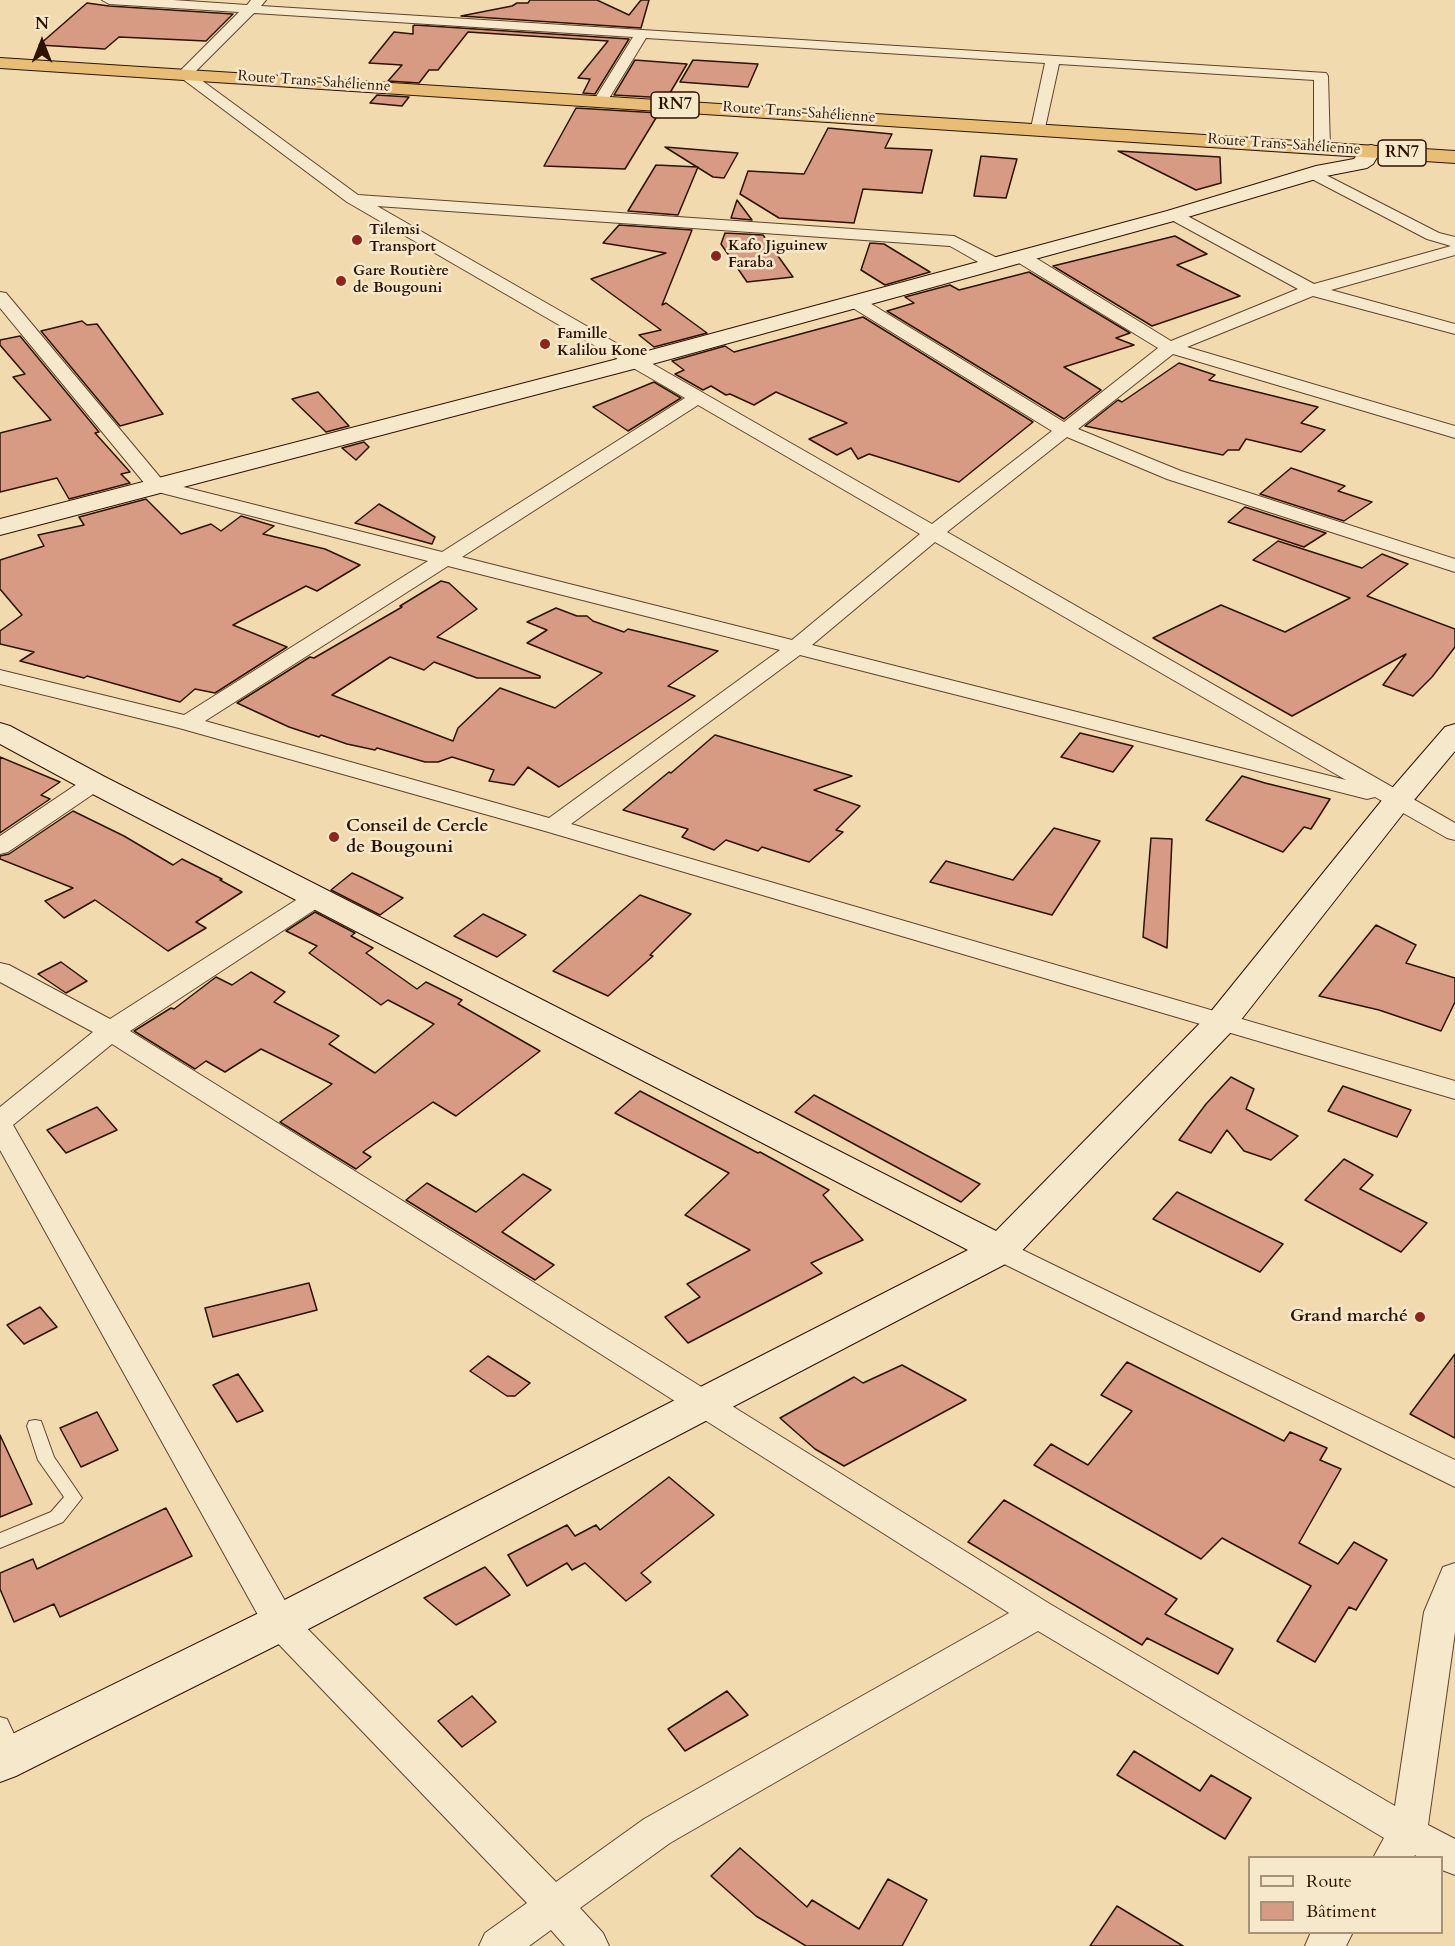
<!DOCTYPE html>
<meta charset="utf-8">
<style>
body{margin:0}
#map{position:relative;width:1455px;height:1946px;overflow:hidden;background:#f1dbae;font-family:Cardo,serif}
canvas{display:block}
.legend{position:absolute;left:1248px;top:1856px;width:195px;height:78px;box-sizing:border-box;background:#f6e8ca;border:2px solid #a69279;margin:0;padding:8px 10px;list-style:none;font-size:18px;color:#2e1200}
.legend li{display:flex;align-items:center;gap:12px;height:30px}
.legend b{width:30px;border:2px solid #a69279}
.north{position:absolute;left:12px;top:12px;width:60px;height:60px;-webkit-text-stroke:4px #f6e8ca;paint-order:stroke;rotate:0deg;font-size:16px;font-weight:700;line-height:24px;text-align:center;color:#2e1200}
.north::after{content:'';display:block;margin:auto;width:21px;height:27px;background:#2e1200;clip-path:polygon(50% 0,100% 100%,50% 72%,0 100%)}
</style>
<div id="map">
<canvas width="1455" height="1946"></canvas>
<ul class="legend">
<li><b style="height:8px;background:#f6e8ca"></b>Route</li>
<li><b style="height:16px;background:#d69b82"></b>Bâtiment</li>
</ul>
<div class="north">N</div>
</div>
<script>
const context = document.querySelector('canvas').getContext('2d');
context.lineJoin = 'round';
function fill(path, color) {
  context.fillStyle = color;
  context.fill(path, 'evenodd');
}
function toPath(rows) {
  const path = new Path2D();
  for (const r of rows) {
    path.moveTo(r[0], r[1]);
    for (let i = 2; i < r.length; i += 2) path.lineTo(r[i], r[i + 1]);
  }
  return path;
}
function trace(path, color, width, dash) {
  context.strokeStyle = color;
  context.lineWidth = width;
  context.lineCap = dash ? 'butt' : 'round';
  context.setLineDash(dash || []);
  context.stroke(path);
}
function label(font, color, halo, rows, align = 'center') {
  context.font = font + ' Cardo,serif';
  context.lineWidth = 5;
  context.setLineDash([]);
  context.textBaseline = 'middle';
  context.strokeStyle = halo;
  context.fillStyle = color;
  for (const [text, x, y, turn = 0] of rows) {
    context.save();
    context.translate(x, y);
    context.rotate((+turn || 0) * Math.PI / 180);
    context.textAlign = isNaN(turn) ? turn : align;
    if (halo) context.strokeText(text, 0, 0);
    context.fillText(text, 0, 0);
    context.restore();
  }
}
const building = toPath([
 [530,0,597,0,629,15,641,0,649,0,641,28,461,16,512,6,517,3,528,3,530,0],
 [87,3,109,6,233,14,206,41,119,37,105,49,39,45,87,3],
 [415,25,629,39,595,94,583,93,590,79,578,78,608,41,468,32,438,70,429,70,419,83,388,81,402,65,369,63,394,32,413,34,413,26,415,25],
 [635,60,687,64,667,98,614,95,635,60],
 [693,60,758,64,748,87,680,82,693,60],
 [377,95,409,97,402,106,370,103,377,95],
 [576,108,659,113,625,169,544,166,576,108],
 [828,128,892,134,885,148,932,150,922,193,863,189,854,223,779,218,740,194,748,171,804,174,828,128],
 [665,147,738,153,724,178,713,177,665,147],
 [1118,151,1220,157,1221,183,1196,190,1118,151],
 [981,156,1017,159,1006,198,974,196,981,156],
 [656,165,698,167,678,215,628,211,656,165],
 [737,200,752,220,731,218,737,200],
 [619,225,692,230,662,305,666,303,707,333,654,347,639,335,661,330,591,279,666,253,603,243,619,225],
 [725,233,763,235,793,277,747,282,721,244,725,233],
 [1175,236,1207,254,1177,265,1240,296,1152,326,1053,266,1175,236],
 [870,243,884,244,930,272,885,285,861,270,870,243],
 [1029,272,1130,333,1116,338,1134,345,1064,367,1101,390,1064,419,887,311,914,303,905,297,950,285,959,290,1029,272],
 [863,317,1033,422,959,482,869,454,858,459,851,448,837,455,809,439,847,423,776,392,754,405,730,394,726,395,711,386,703,390,675,374,684,370,672,361,725,346,734,352,863,317],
 [82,321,87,325,97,324,163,414,120,426,41,331,82,321],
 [20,336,99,432,95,433,130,472,121,474,130,483,69,499,57,478,0,492,0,433,51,420,13,377,25,374,0,345,0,340,20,336],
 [1179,363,1215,375,1209,380,1318,407,1301,423,1325,430,1301,452,1246,439,1239,450,1228,450,1223,455,1085,426,1118,400,1122,402,1179,363],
 [654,382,681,398,628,431,593,407,654,382],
 [318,392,349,426,326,432,292,399,318,392],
 [364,442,369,447,356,460,342,448,364,442],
 [1291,468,1345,486,1338,491,1372,502,1344,521,1260,494,1291,468],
 [146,499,181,534,211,524,221,531,241,516,274,526,263,534,325,549,360,565,317,591,306,586,233,625,287,647,215,693,195,689,180,702,87,676,84,678,20,661,34,652,0,644,0,631,22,615,0,589,0,560,44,546,38,535,84,525,79,517,146,499],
 [379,504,435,537,432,544,355,523,379,504],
 [1245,507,1326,533,1304,547,1228,522,1245,507],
 [1278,541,1362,568,1382,554,1408,564,1367,596,1455,629,1455,647,1432,677,1413,696,1383,685,1406,654,1292,716,1153,638,1221,605,1285,632,1350,598,1253,560,1278,541],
 [441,581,449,583,477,609,437,637,540,676,540,678,477,678,434,662,424,670,390,657,332,695,453,741,458,728,500,688,555,708,602,673,527,643,547,630,527,622,556,608,577,616,587,616,593,621,624,632,628,629,718,651,668,686,695,696,559,787,528,767,514,785,489,781,494,770,452,757,438,762,425,762,377,748,375,750,347,744,321,735,319,737,289,727,237,703,310,657,314,658,402,607,400,606,441,581],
 [1080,733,1133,746,1113,772,1061,757,1080,733],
 [715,735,852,776,814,790,860,806,836,830,843,832,809,862,762,847,758,851,726,840,714,850,682,837,688,829,623,810,669,772,671,773,715,735],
 [0,757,60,782,41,795,50,799,0,833,0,757],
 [1242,776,1265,783,1330,799,1311,829,1304,827,1283,852,1206,820,1242,776],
 [73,811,124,836,173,865,182,859,222,879,220,880,242,892,196,922,206,928,168,951,95,900,64,918,45,901,73,888,0,859,0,856,9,854,73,811],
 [1054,828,1100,841,1052,915,930,882,946,861,1013,880,1054,828],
 [1151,838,1172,839,1167,948,1143,937,1151,838],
 [352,873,361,877,403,898,380,915,331,890,352,873],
 [640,895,691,914,650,955,653,956,608,996,553,971,640,895],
 [315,912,355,933,351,936,373,948,366,953,417,989,426,982,462,1000,458,1004,540,1051,456,1116,433,1102,363,1152,371,1157,356,1169,280,1122,332,1084,261,1049,225,1072,206,1061,195,1069,134,1031,171,1008,174,1009,216,977,232,985,251,972,285,992,274,1002,339,1036,329,1044,375,1073,434,1024,388,1000,381,1005,309,953,317,946,286,931,315,912],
 [483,914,526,935,497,957,454,936,483,914],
 [1376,925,1416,945,1406,963,1455,978,1455,1002,1441,1031,1379,1010,1319,996,1376,925],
 [61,962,87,981,66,993,38,974,61,962],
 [1231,1077,1254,1089,1246,1109,1298,1136,1271,1160,1244,1151,1227,1130,1211,1153,1179,1140,1206,1104,1231,1077],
 [1343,1086,1411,1110,1397,1137,1328,1111,1343,1086],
 [640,1091,758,1153,760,1152,829,1190,823,1195,863,1240,811,1263,822,1273,688,1343,665,1317,700,1297,687,1284,750,1250,685,1215,729,1173,615,1113,640,1091],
 [814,1095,980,1184,961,1202,795,1112,814,1095],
 [97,1107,117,1130,66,1153,47,1130,97,1107],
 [1344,1159,1373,1175,1360,1189,1427,1223,1401,1252,1305,1200,1344,1159],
 [523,1174,551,1190,502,1232,554,1265,535,1280,406,1200,427,1183,476,1212,523,1174],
 [1177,1192,1283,1244,1260,1272,1153,1219,1177,1192],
 [309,1283,317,1310,213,1337,205,1308,309,1283],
 [40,1307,57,1327,24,1344,7,1325,40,1307],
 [1455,1354,1455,1438,1410,1414,1455,1354],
 [488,1356,530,1383,515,1396,507,1396,470,1371,488,1356],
 [1127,1362,1284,1441,1290,1432,1327,1448,1320,1460,1341,1469,1299,1543,1338,1564,1354,1542,1387,1560,1356,1610,1349,1607,1315,1662,1277,1641,1311,1586,1222,1538,1201,1559,1034,1465,1051,1444,1088,1465,1132,1411,1101,1395,1127,1362],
 [902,1365,966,1400,844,1466,815,1449,780,1418,854,1377,863,1383,902,1365],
 [238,1374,263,1411,237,1422,213,1385,238,1374],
 [97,1412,118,1450,81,1467,60,1428,97,1412],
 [0,1435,32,1504,0,1517,0,1435],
 [669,1477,714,1515,641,1573,651,1582,626,1601,585,1563,572,1570,567,1563,527,1586,508,1555,567,1525,575,1536,596,1525,600,1530,669,1477],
 [1004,1500,1177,1599,1165,1614,1233,1649,1218,1674,1147,1638,1142,1645,968,1542,1004,1500],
 [166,1508,192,1556,60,1617,54,1604,14,1622,0,1589,0,1573,33,1559,37,1569,166,1508],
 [485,1567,510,1595,456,1625,424,1598,485,1567],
 [727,1691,748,1715,685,1751,668,1729,727,1691],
 [472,1696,496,1722,462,1747,438,1721,472,1696],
 [1134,1751,1200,1791,1211,1775,1251,1798,1225,1839,1117,1775,1134,1751],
 [740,1848,807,1907,812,1900,859,1929,888,1879,927,1900,902,1946,806,1946,756,1916,711,1876,740,1848],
 [1117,1906,1183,1946,1090,1946,1117,1906]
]);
fill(building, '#d69b82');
trace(building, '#2e1200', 1.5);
const lane = toPath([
 [35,1420,41,1421,54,1457,82,1498,63,1522,0,1548,0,1533,51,1512,64,1497,38,1460,27,1426,29,1421,35,1420],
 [0,1717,7,1719,20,1747,22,1753,20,1759,13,1761,6,1759,0,1745,0,1717]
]);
const street = toPath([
 [102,0,173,0,247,5,251,0,266,0,261,6,1326,73,1328,76,1330,148,1322,153,1314,148,1314,80,1059,64,1045,128,1038,132,1031,128,1045,63,646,38,608,100,601,104,594,100,633,37,254,13,193,74,358,195,954,236,999,259,1001,263,999,267,987,267,950,246,377,206,932,524,1052,431,848,305,845,301,848,297,860,297,1064,422,1158,348,1014,260,1012,256,1014,252,1026,252,1171,341,1298,289,1168,218,1166,215,1168,212,1180,212,1314,284,1451,246,1427,239,1308,177,1305,174,1308,171,1318,171,1439,233,1455,237,1455,255,1331,290,1455,324,1455,334,1313,296,1187,347,1455,426,1455,438,1173,354,1078,429,1181,471,1455,559,1455,572,1167,479,1067,437,947,532,1455,823,1455,840,1447,838,1375,797,1367,799,800,655,571,824,1455,1081,1455,1099,545,831,179,728,0,684,0,670,184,715,428,561,150,490,0,308,0,292,6,293,164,482,442,552,685,398,347,202,180,77,178,74,180,71,239,12,109,4,102,0],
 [698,405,920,534,792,640,462,557,698,405],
 [935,542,1346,780,812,645,935,542],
 [448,566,780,650,549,818,205,721,448,566],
 [94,776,102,778,106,783,102,788,8,852,0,854,0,836,86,778,94,776],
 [316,890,325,893,328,898,325,903,130,1031,1050,1604,1395,1806,1424,1612,1443,1567,1455,1563,1455,1632,1428,1825,1455,1839,1455,1875,1442,1870,1442,1858,1419,1858,1415,1855,1413,1858,1373,1858,1384,1838,1038,1631,670,1843,580,1908,603,1933,609,1946,565,1946,551,1930,529,1946,479,1946,485,1933,527,1903,268,1633,0,1150,0,1107,93,1032,0,982,0,963,9,965,110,1019,307,893,316,890],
 [112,1044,1009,1613,644,1819,556,1882,292,1613,13,1125,112,1044],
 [1000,1239,1455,1460,1455,1487,990,1257,986,1250,990,1243,1000,1239],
 [1311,1932,1353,1932,1346,1946,1305,1946,1311,1932]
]);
const secondary = toPath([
 [1371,145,1378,147,1381,151,1373,164,1367,168,1326,176,1181,219,645,366,0,535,0,519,629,356,1167,211,1316,166,1354,159,1364,147,1371,145],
 [0,723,10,726,105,777,996,1231,1209,1014,1387,794,1445,727,1455,724,1455,751,1409,806,1233,1030,1013,1260,295,1636,16,1776,0,1782,0,1740,265,1610,968,1250,83,789,0,744,0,723]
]);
const highway = toPath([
 [0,58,1455,151,1455,163,0,68,0,58]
]);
trace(lane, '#5f442c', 2);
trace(street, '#5f442c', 2);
trace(secondary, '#2e1200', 2);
trace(highway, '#2e1200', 2);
fill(lane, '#f6e8ca');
fill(street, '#f6e8ca');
fill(secondary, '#f6e8ca');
fill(highway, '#e8be77');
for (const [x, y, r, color] of [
 [357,240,6,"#8f2418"],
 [716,256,6,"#8f2418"],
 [341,281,6,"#8f2418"],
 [545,344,6,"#8f2418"],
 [334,837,6,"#8f2418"],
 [1420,1317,6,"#8f2418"]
]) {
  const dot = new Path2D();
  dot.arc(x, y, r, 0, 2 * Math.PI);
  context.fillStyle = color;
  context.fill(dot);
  trace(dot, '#f6e8ca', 2);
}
label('15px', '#2e1200', '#f6e8ca', [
 ["Route Trans-Sahélienne",314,82,4],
 ["Route Trans-Sahélienne",799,113,4],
 ["Route Trans-Sahélienne",1284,145,4]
]);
label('bold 15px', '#2e1200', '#f6e8ca', [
 ["Tilemsi",369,231],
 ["Transport",369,248],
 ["Kafo Jiguinew",728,247],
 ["Faraba",728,264],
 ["Gare Routière",353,272],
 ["de Bougouni",353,289],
 ["Famille",557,335],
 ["Kalilou Kone",557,352]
], 'left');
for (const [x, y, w] of [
 [675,105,48],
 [1402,153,48]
]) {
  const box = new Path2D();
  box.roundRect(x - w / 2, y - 13, w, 26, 4.5);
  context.fillStyle = '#f6e8ca';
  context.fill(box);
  trace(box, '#2e1200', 1.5);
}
label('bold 16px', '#2e1200', null, [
 ["RN7",675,105],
 ["RN7",1402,153]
]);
label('bold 18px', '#2e1200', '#f6e8ca', [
 ["Conseil de Cercle",346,827],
 ["de Bougouni",346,848],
 ["Grand marché",1408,1317,"right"]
], 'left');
</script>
